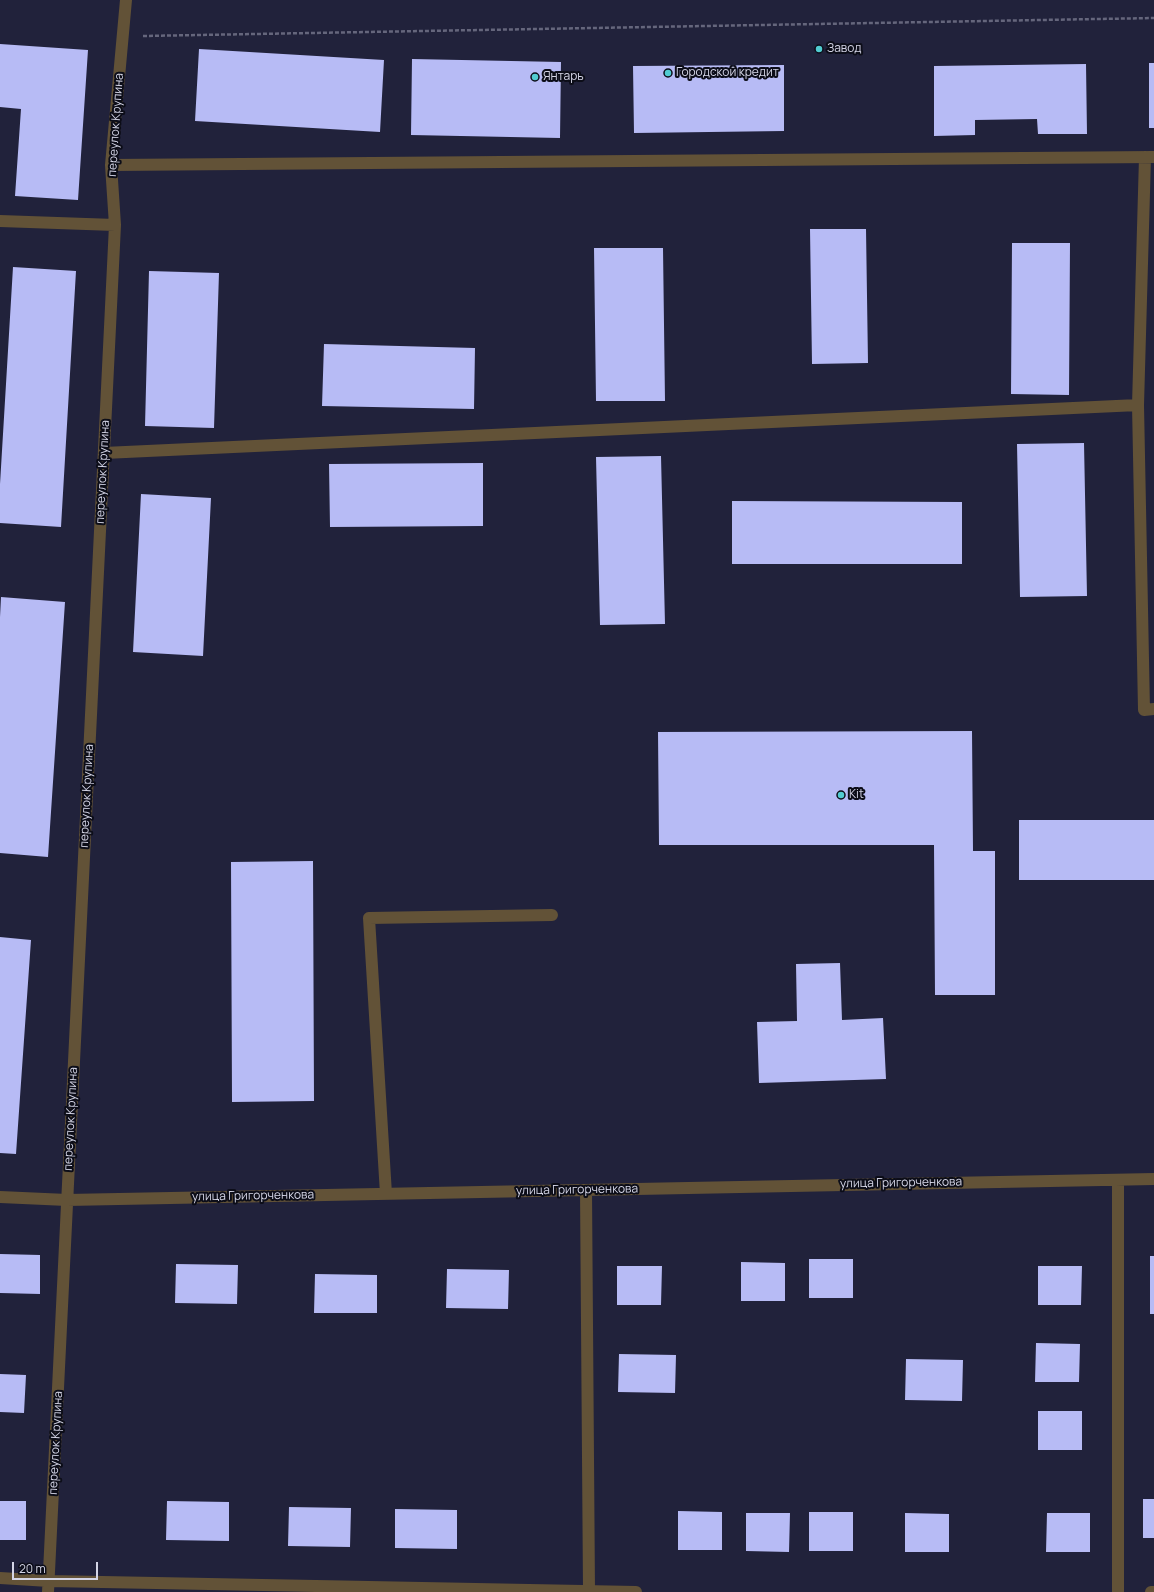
<!DOCTYPE html>
<meta charset="utf-8">
<style>
body{margin:0}
#map{position:relative;width:1154px;height:1592px;overflow:hidden;background:#21223b;font-family:Manrope,sans-serif}
canvas{display:block}
.scale{position:absolute;left:12px;top:1562px;width:86px;height:18px;box-sizing:border-box;border:2px solid #d4d5e6;border-top:0;padding-left:5px;font-size:12px;line-height:14px;white-space:nowrap;color:#d4d5e6;-webkit-text-stroke:3px #0c0d18;paint-order:stroke}
</style>
<div id="map">
<canvas width="1154" height="1592"></canvas>
<div class="scale">20 m</div>
</div>
<script>
const context = document.querySelector('canvas').getContext('2d');
context.lineJoin = 'round';
function fill(path, color) {
  context.fillStyle = color;
  context.fill(path, 'evenodd');
}
function toPath(rows) {
  const path = new Path2D();
  for (const r of rows) {
    path.moveTo(r[0], r[1]);
    for (let i = 2; i < r.length; i += 2) path.lineTo(r[i], r[i + 1]);
  }
  return path;
}
function trace(path, color, width, dash) {
  context.strokeStyle = color;
  context.lineWidth = width;
  context.lineCap = dash ? 'butt' : 'round';
  context.setLineDash(dash || []);
  context.stroke(path);
}
function label(font, color, halo, rows, align = 'center') {
  context.font = font + ' Manrope,sans-serif';
  context.lineWidth = 4;
  context.setLineDash([]);
  context.textBaseline = 'middle';
  context.strokeStyle = halo;
  context.fillStyle = color;
  for (const [text, x, y, turn = 0] of rows) {
    context.save();
    context.translate(x, y);
    context.rotate((+turn || 0) * Math.PI / 180);
    context.textAlign = isNaN(turn) ? turn : align;
    if (halo) context.strokeText(text, 0, 0);
    context.fillText(text, 0, 0);
    context.restore();
  }
}
fill(toPath([
 [0,44,88,50,78,200,15,196,21,109,0,107],
 [199,49,384,60,380,132,195,121],
 [412,59,561,62,560,138,411,135],
 [1149,63,1154,63,1154,128,1149,128],
 [1086,64,1087,134,1038,134,1037,119,975,120,975,135,934,136,934,66],
 [784,65,784,131,634,133,633,66],
 [810,229,866,229,868,363,812,364],
 [1012,243,1070,243,1069,395,1011,394],
 [594,248,663,248,665,401,596,401],
 [13,267,76,271,61,527,0,523,0,484],
 [149,271,219,273,214,428,145,426],
 [324,344,475,348,474,409,322,406],
 [1084,443,1087,596,1020,597,1017,444],
 [661,456,665,624,600,625,596,457],
 [483,463,483,526,330,527,329,464],
 [141,494,211,498,203,656,133,652],
 [732,501,962,502,962,564,732,564],
 [1,597,65,602,48,857,0,853,0,617],
 [972,731,973,851,995,851,995,995,935,995,934,845,659,845,658,732],
 [1019,820,1154,820,1154,880,1019,880],
 [313,861,314,1101,232,1102,231,862],
 [0,937,31,940,16,1154,0,1153],
 [840,963,842,1020,883,1018,886,1079,759,1083,757,1022,797,1021,796,964],
 [0,1254,40,1255,40,1294,0,1293],
 [1150,1256,1154,1256,1154,1314,1150,1314],
 [809,1259,853,1259,853,1298,809,1298],
 [741,1262,785,1263,785,1301,741,1301],
 [176,1264,238,1265,237,1304,175,1303],
 [617,1266,662,1266,661,1305,617,1305],
 [1038,1266,1082,1266,1081,1305,1038,1305],
 [447,1269,509,1270,508,1309,446,1308],
 [315,1274,377,1275,377,1313,314,1313],
 [1036,1343,1080,1344,1079,1382,1035,1382],
 [619,1354,676,1355,675,1393,618,1392],
 [906,1359,963,1360,962,1401,905,1400],
 [0,1374,26,1375,24,1413,0,1412],
 [1038,1411,1082,1411,1082,1450,1038,1450],
 [1143,1499,1154,1499,1154,1538,1143,1538],
 [0,1501,26,1501,26,1540,0,1540],
 [167,1501,229,1502,229,1541,166,1540],
 [289,1507,351,1508,350,1547,288,1546],
 [395,1509,457,1510,457,1549,395,1548],
 [678,1511,722,1512,722,1550,678,1550],
 [809,1512,853,1512,853,1551,809,1551],
 [746,1513,790,1513,789,1552,746,1551],
 [905,1513,949,1514,949,1552,905,1552],
 [1047,1513,1090,1513,1090,1552,1046,1552]
]), '#b7bbf5');
trace(toPath([
 [143,36,1154,18]
]), '#65667c', 2.5, [4, 2]);
trace(toPath([
 [1145,157,1138,405,1144,710,1154,709],
 [111,165,1154,157],
 [0,221,115,225],
 [104,453,1138,405],
 [1118,1180,1118,1592],
 [586,1190,589,1591],
 [386,1194,369,918,552,915],
 [0,1197,67,1200,1154,1179],
 [0,1578,49,1581,636,1592],
 [48,1592,115,225,111,165,126,0],
 [1151,1592,1154,1592]
]), '#625237', 12);
for (const [x, y, r, color] of [
 [819,49,4,"#51ccd1"],
 [668,73,4,"#51ccd1"],
 [535,77,4,"#51ccd1"],
 [841,795,4,"#51ccd1"]
]) {
  const dot = new Path2D();
  dot.arc(x, y, r, 0, 2 * Math.PI);
  context.fillStyle = color;
  context.fill(dot);
  trace(dot, '#0c0d18', 1.5);
}
label('12px', '#d4d5e6', '#0c0d18', [
 ["Завод",827,49],
 ["Городской кредит",676,73],
 ["Янтарь",543,77],
 ["Kit",849,795]
], 'left');
label('12px', '#d4d5e6', '#0c0d18', [
 ["переулок Крупина",116,125,-86],
 ["переулок Крупина",103,472,-87],
 ["переулок Крупина",87,796,-87],
 ["переулок Крупина",71,1119,-87],
 ["улица Григорченкова",901,1183,-1],
 ["улица Григорченкова",577,1190,-1],
 ["улица Григорченкова",253,1196,-1],
 ["переулок Крупина",56,1443,-87]
]);
</script>
